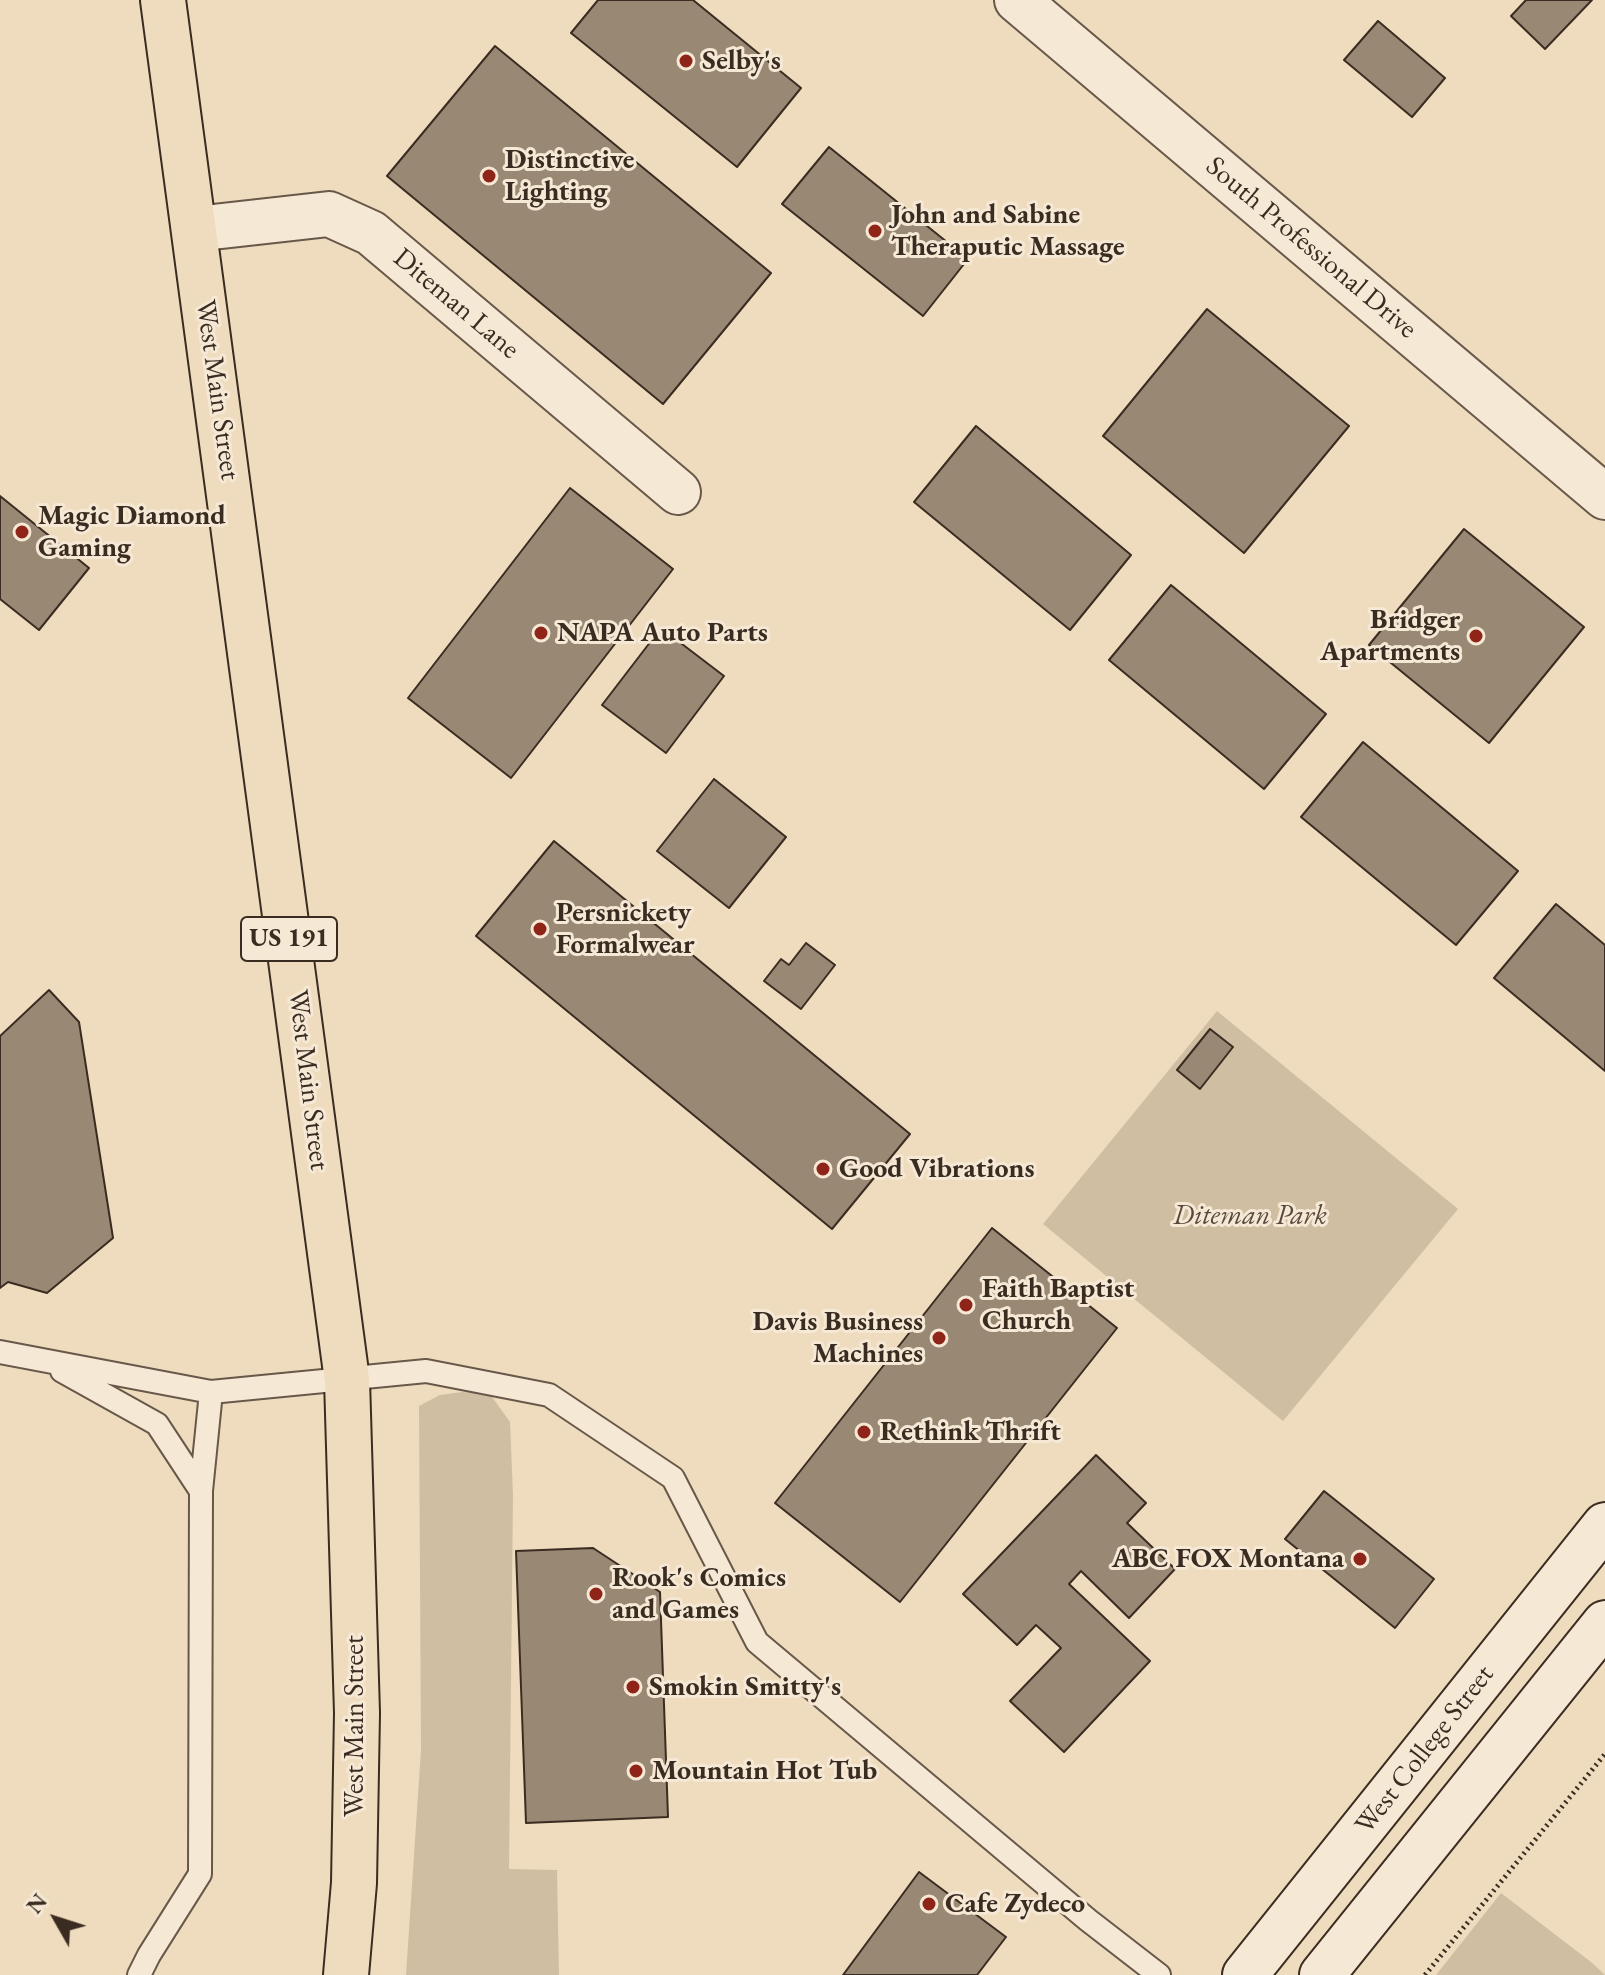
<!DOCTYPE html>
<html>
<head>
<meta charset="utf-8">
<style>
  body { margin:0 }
  #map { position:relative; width:1605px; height:1975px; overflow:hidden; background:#efdcbe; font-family:"EB Garamond",serif }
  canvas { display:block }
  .north { position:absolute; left:16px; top:1879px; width:80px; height:80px; -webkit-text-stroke:6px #f5e8d5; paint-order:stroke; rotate:309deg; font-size:22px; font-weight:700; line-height:32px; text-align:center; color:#3b2c22 }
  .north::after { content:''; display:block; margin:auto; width:28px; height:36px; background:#3b2c22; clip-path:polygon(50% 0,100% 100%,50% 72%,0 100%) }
</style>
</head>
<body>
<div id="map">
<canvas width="1605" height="1975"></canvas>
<div class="north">N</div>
</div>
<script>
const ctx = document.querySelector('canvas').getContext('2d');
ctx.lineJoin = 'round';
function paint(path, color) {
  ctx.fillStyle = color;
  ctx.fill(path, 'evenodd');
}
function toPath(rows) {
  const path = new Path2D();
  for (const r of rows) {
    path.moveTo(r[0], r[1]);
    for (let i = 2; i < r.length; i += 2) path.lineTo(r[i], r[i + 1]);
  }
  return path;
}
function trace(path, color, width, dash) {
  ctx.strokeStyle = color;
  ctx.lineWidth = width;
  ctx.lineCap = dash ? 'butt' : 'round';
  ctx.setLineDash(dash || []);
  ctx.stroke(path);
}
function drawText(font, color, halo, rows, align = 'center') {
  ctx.font = font + ' "EB Garamond",serif';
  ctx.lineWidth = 6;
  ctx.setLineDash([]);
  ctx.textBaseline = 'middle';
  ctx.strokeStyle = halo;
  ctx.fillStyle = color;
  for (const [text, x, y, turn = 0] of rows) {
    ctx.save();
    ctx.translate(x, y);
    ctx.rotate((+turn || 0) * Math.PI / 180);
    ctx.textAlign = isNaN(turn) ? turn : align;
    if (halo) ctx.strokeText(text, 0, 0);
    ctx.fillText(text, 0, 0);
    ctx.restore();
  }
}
paint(toPath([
  [1217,1011,1458,1209,1283,1421,1043,1224],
  [462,1392,490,1394,510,1422,513,1495,509,1869,557,1870,559,1975,406,1975,421,1750,419,1406,440,1395],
  [1501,1893,1591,1962,1605,1975,1436,1975]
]), '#d0bea3');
const building = toPath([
  [598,0,693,0,801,88,737,167,571,33,598,0],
  [1526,0,1592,0,1545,49,1511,16,1526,0],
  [1378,21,1445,78,1412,117,1344,60,1378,21],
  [495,46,771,273,663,404,387,176,495,46],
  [829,147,968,259,923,316,782,204,829,147],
  [1207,309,1349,426,1244,553,1103,436,1207,309],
  [976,426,1131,555,1070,630,914,502,976,426],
  [570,488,673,569,511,778,408,698,570,488],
  [0,496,89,568,39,630,0,599,0,496],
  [1464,529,1584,627,1489,743,1369,645,1464,529],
  [1171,585,1326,714,1264,789,1109,660,1171,585],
  [661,628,724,676,666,753,602,705,661,628],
  [1363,742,1518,871,1456,945,1301,817,1363,742],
  [714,779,786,837,729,908,657,851,714,779],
  [554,841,910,1134,832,1229,476,936,554,841],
  [1556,904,1605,945,1605,1071,1494,978,1556,904],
  [806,943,835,965,801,1009,764,981,781,959,789,965,806,943],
  [49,990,79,1022,113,1238,47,1293,8,1282,0,1288,0,1036,49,990],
  [1210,1029,1233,1047,1200,1089,1177,1070,1210,1029],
  [992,1228,1117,1328,900,1602,775,1503,992,1228],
  [1096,1455,1146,1503,1127,1523,1175,1569,1129,1618,1081,1571,1069,1584,1150,1661,1064,1752,1010,1701,1061,1648,1036,1625,1017,1645,963,1594,1096,1455],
  [1324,1491,1434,1579,1395,1628,1285,1539,1324,1491],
  [593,1548,660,1592,668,1817,526,1823,516,1551,593,1548],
  [919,1872,1006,1937,977,1975,843,1975,919,1872]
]);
paint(building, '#998873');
trace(building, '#3b2c22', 2);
const lane = toPath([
  [0,1352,211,1392,426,1371,549,1395,673,1478,757,1642,1088,1920,1159,1975],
  [62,1371,157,1424,201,1491],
  [139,1975,149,1955,200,1874,201,1491,211,1392]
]);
const street = toPath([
  [1017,0,1605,497],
  [195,229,329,214,371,233,678,492]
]);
const secondary = toPath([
  [1245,1975,1605,1525],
  [1322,1975,1605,1623]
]);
const highway = toPath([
  [163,0,347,1380,357,1713,354,1883,346,1975]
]);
trace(lane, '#685849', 26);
trace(street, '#685849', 48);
trace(secondary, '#3b2c22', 48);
trace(highway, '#3b2c22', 48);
trace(toPath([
  [1425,1975,1605,1754]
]), '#3b2c22', 5, [2, 4]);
trace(lane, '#f5e8d5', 22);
trace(street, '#f5e8d5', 44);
trace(secondary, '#f5e8d5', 44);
trace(highway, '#efdcbe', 44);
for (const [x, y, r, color] of [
  [686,61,8,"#8f2418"],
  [489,176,8,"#8f2418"],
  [875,231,8,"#8f2418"],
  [22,532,8,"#8f2418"],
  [541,633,8,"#8f2418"],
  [1476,636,8,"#8f2418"],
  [540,929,8,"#8f2418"],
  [823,1169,8,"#8f2418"],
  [966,1305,8,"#8f2418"],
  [939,1338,8,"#8f2418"],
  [864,1432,8,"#8f2418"],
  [1360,1559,8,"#8f2418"],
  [596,1594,8,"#8f2418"],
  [633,1687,8,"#8f2418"],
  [636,1771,8,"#8f2418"],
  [929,1904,8,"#8f2418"]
]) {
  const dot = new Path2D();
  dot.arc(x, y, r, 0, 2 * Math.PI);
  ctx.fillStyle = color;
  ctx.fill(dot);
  trace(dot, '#f5e8d5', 3);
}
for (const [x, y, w] of [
  [289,939,96]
]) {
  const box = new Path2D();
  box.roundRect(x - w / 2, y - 22, w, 44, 6);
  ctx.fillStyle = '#f5e8d5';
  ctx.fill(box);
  trace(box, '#3b2c22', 2);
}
drawText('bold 26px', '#3b2c22', null, [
  ["US 191",289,939]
]);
drawText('bold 28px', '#3b2c22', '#f5e8d5', [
  ["Selby's",702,61],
  ["Distinctive",505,160],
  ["Lighting",505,192],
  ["John and Sabine",891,215],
  ["Theraputic Massage",891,247],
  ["Magic Diamond",38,516],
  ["Gaming",38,548],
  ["Bridger",1460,620,"right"],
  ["Apartments",1460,652,"right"],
  ["NAPA Auto Parts",557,633],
  ["Persnickety",556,913],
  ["Formalwear",556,945],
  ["Good Vibrations",839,1169],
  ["Faith Baptist",982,1289],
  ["Church",982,1321],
  ["Davis Business",923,1322,"right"],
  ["Machines",923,1354,"right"],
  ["Rethink Thrift",880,1432],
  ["ABC FOX Montana",1344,1559,"right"],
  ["Rook's Comics",612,1578],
  ["and Games",612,1610],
  ["Smokin Smitty's",649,1687],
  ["Mountain Hot Tub",652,1771],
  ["Cafe Zydeco",945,1904]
], 'left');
drawText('28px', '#3b2c22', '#f5e8d5', [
  ["South Professional Drive",1311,248,40],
  ["Diteman Lane",456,304,40],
  ["West Main Street",217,390,82],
  ["West Main Street",308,1080,83],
  ["West Main Street",355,1726,-90],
  ["West College Street",1425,1750,-52]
]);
drawText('italic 28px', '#59493c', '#f5e8d5', [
  ["Diteman Park",1250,1216]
]);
</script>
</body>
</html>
